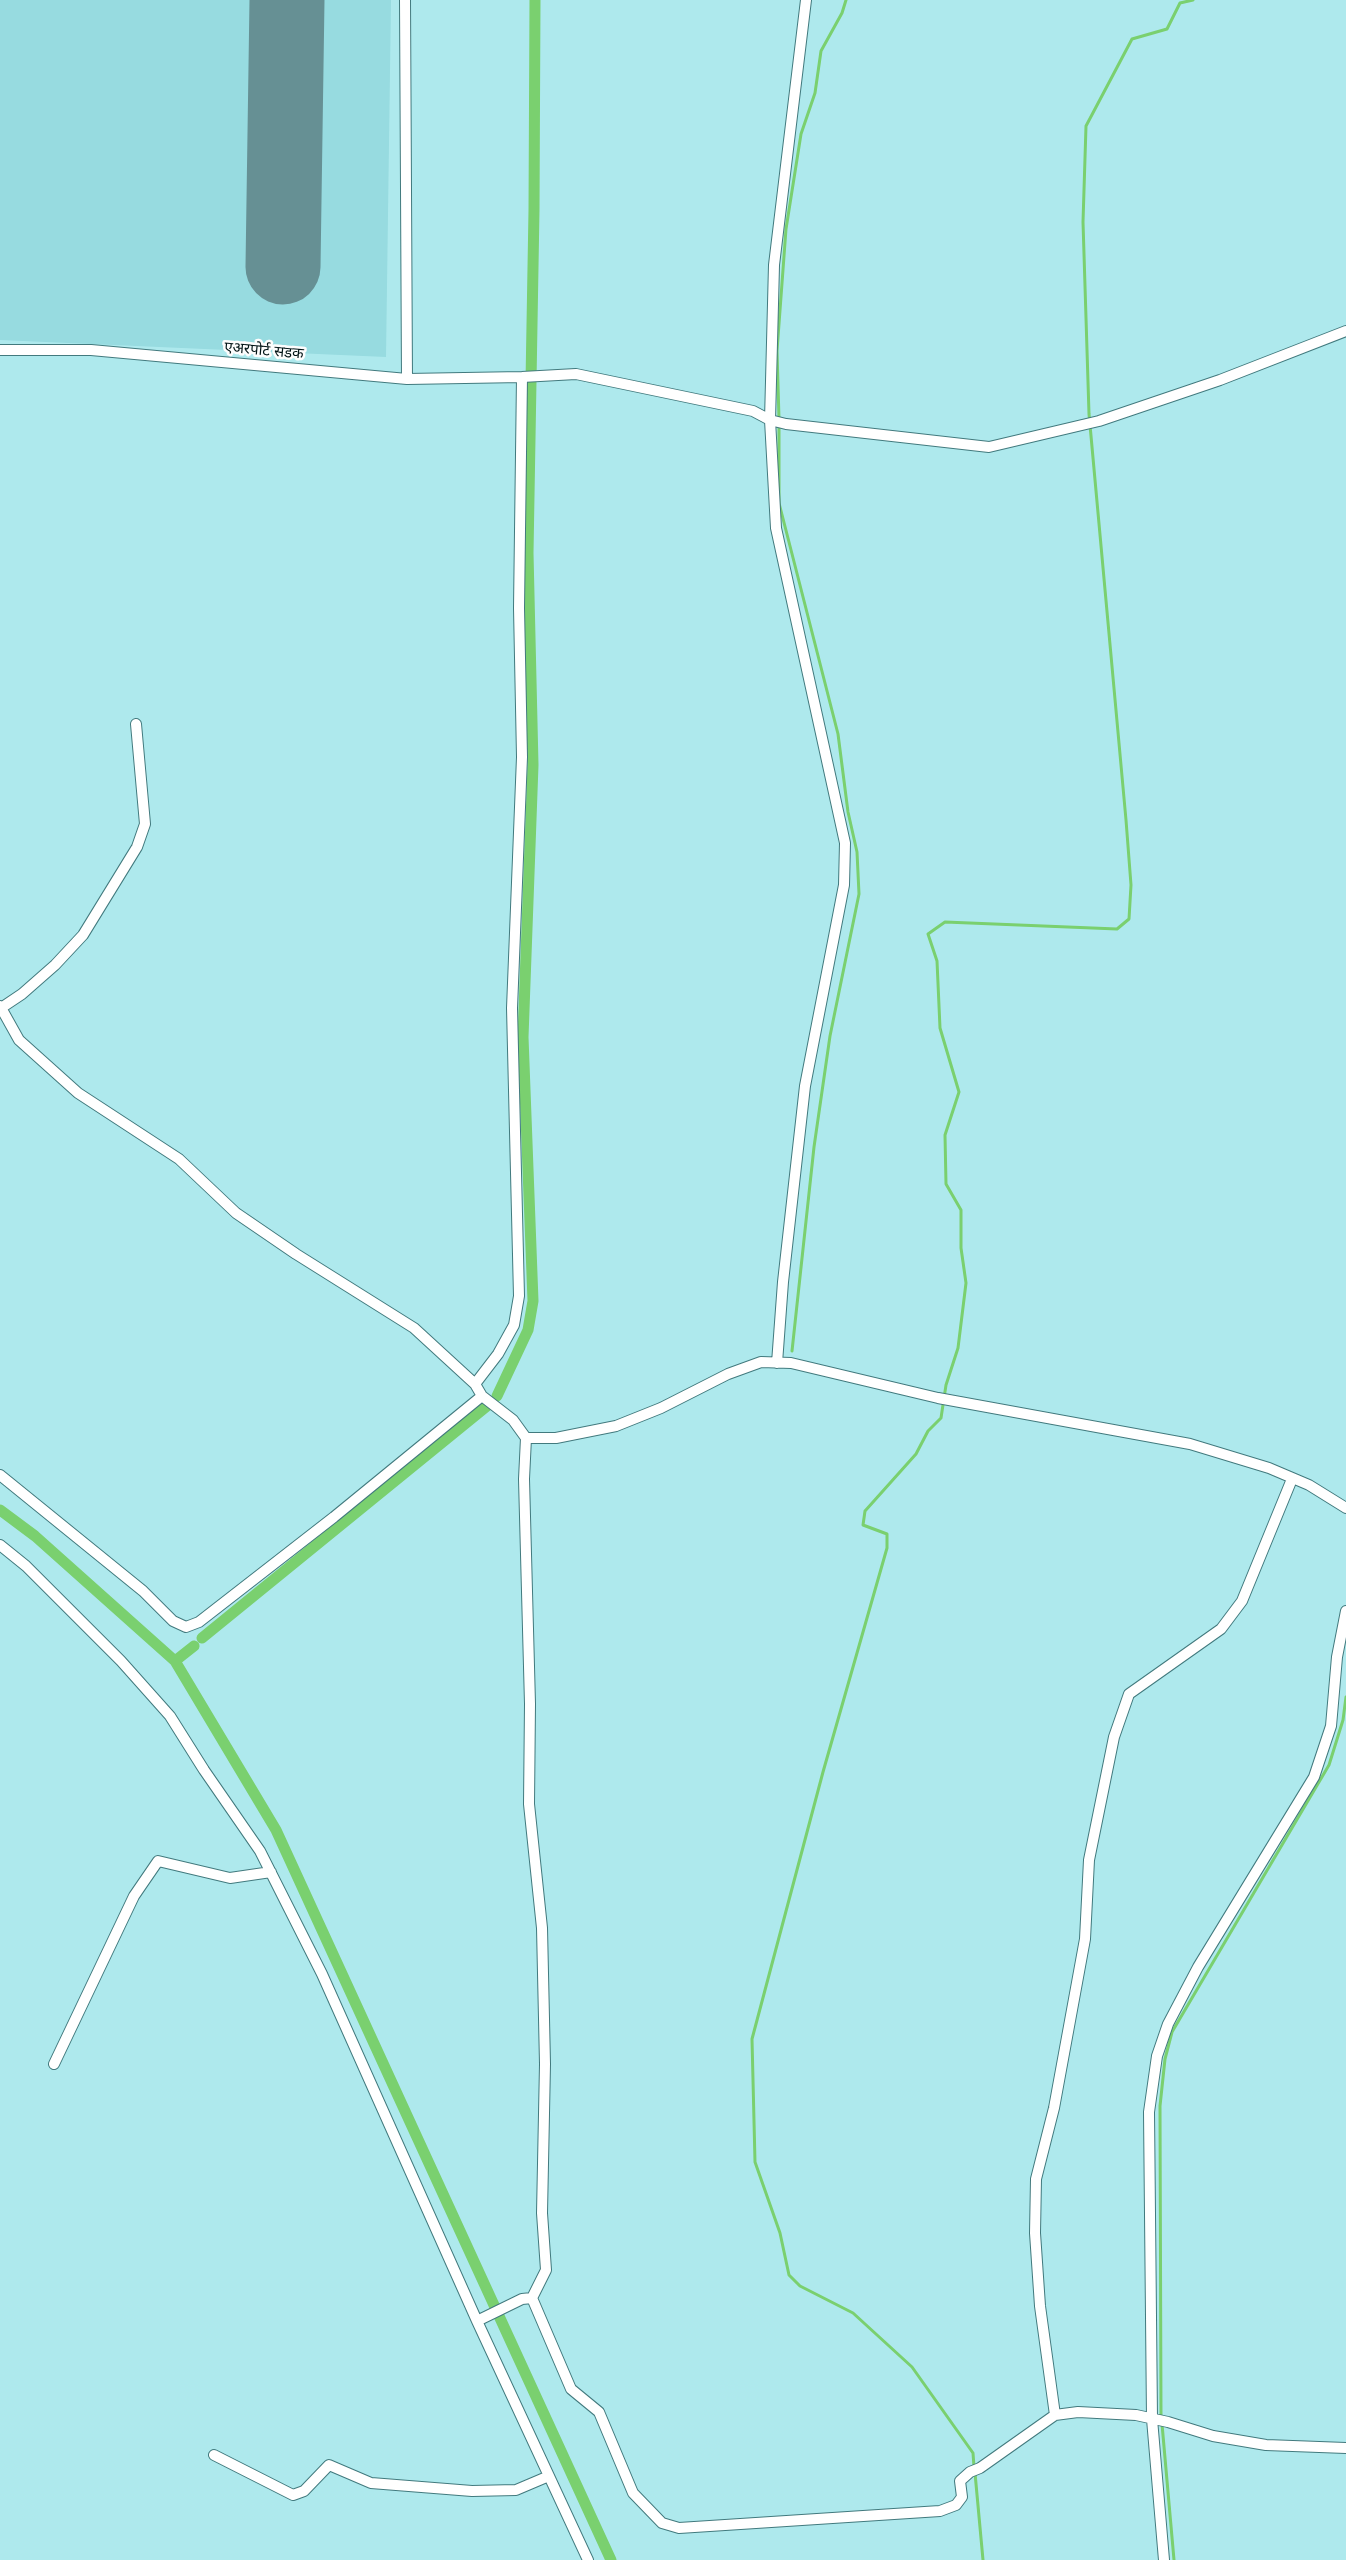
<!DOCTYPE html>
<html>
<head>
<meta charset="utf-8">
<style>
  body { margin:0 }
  canvas { display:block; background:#aee9ed }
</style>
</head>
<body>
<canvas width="1346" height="2560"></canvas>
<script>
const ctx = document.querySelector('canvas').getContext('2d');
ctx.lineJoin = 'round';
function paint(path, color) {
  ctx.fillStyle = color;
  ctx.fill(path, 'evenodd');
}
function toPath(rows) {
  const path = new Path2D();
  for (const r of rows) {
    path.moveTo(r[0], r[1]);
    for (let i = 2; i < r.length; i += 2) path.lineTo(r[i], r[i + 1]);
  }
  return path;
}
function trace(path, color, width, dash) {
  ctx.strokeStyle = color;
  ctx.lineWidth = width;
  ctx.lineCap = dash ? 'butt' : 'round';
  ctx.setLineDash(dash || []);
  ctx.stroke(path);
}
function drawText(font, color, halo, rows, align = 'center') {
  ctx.font = font + ' Helvetica,"Noto Sans Devanagari",sans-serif';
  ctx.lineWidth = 5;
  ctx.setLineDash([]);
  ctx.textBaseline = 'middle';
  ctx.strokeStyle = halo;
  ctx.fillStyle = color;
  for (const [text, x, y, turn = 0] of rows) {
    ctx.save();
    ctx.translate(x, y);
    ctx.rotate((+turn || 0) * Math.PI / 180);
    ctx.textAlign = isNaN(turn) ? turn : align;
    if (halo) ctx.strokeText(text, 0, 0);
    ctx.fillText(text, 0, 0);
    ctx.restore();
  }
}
paint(toPath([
  [0,0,391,0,386,357,0,340]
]), '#97dbe0');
trace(toPath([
  [779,419,777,351,786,229,801,134,815,93,821,51,842,13,846,0],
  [779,425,779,503,838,734,848,812,857,852,859,894,830,1036,814,1147,792,1351],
  [1161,2417,1160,2106,1165,2059,1172,2032,1329,1765,1343,1720,1346,1697],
  [1162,2424,1174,2560],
  [974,2467,973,2453,912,2367,853,2313,800,2286,789,2275,780,2233,755,2162,752,2039,823,1772,887,1548,887,1534,863,1525,865,1511,916,1454,928,1431,941,1418,946,1385,958,1348,966,1283,961,1248,961,1210,946,1184,945,1135,959,1092,940,1028,937,961,928,934,945,922,1117,929,1129,919,1131,885,1126,820,1089,414,1083,222,1086,126,1132,39,1167,29,1180,3,1193,0],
  [975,2473,983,2560]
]), '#7ad06f', 3);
trace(toPath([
  [497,1396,528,1330,533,1301,523,1037,533,765,528,553,534,210,535,0],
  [0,1510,35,1536,175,1661,276,1830,611,2560],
  [202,1638,487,1406],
  [175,1661,194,1646]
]), '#7ad06f', 11);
trace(toPath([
  [283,267,287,0]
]), '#669094', 75);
const street = toPath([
  [405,0,407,379],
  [0,350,91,350,407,379,522,377,576,374,753,411,770,420,786,424,989,447,1099,421,1220,380,1346,331],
  [522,377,519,608,522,757,512,1008,519,1296,514,1325,498,1354,475,1384,482,1396,513,1420,526,1438,556,1438,616,1426,661,1408,728,1374,761,1362,791,1363,938,1398,1190,1444,1269,1468,1309,1485,1346,1508],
  [0,1006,19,1040,78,1093,179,1159,236,1213,296,1254,414,1328,475,1384],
  [1,1008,22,994,55,965,83,935,137,847,145,824,136,724],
  [777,1363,783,1282,805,1086,844,885,845,843,776,528,770,420,774,265,806,0],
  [0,1475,143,1591,173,1621,186,1627,199,1622,334,1517,482,1396],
  [0,1545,26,1566,121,1661,170,1716,204,1770,260,1851,322,1974,477,2321,588,2560],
  [54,2064,134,1896,158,1861,230,1878,271,1872],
  [532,2298,571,2389,599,2412,633,2493,662,2523,679,2528,940,2511,956,2505,962,2497,960,2481,970,2472,980,2468,1055,2415,1078,2412,1136,2415,1168,2422,1213,2436,1266,2445,1346,2448],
  [477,2321,522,2299,532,2298,546,2270,542,2213,545,2064,542,1928,529,1804,530,1704,524,1479,526,1438],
  [1055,2415,1040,2306,1035,2233,1036,2179,1054,2108,1085,1939,1089,1860,1114,1737,1129,1694,1221,1629,1242,1601,1292,1479],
  [214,2455,293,2495,304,2491,329,2465,371,2483,472,2491,516,2490,549,2476],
  [1164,2560,1152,2419,1149,2112,1157,2056,1168,2024,1198,1967,1314,1777,1331,1726,1337,1657,1346,1611]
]);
trace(street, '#427a7e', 12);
trace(street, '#fff', 10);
drawText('15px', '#001315', '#fdfdfd', [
  ["एअरपोर्ट सडक",264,351,5]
]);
</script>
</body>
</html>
